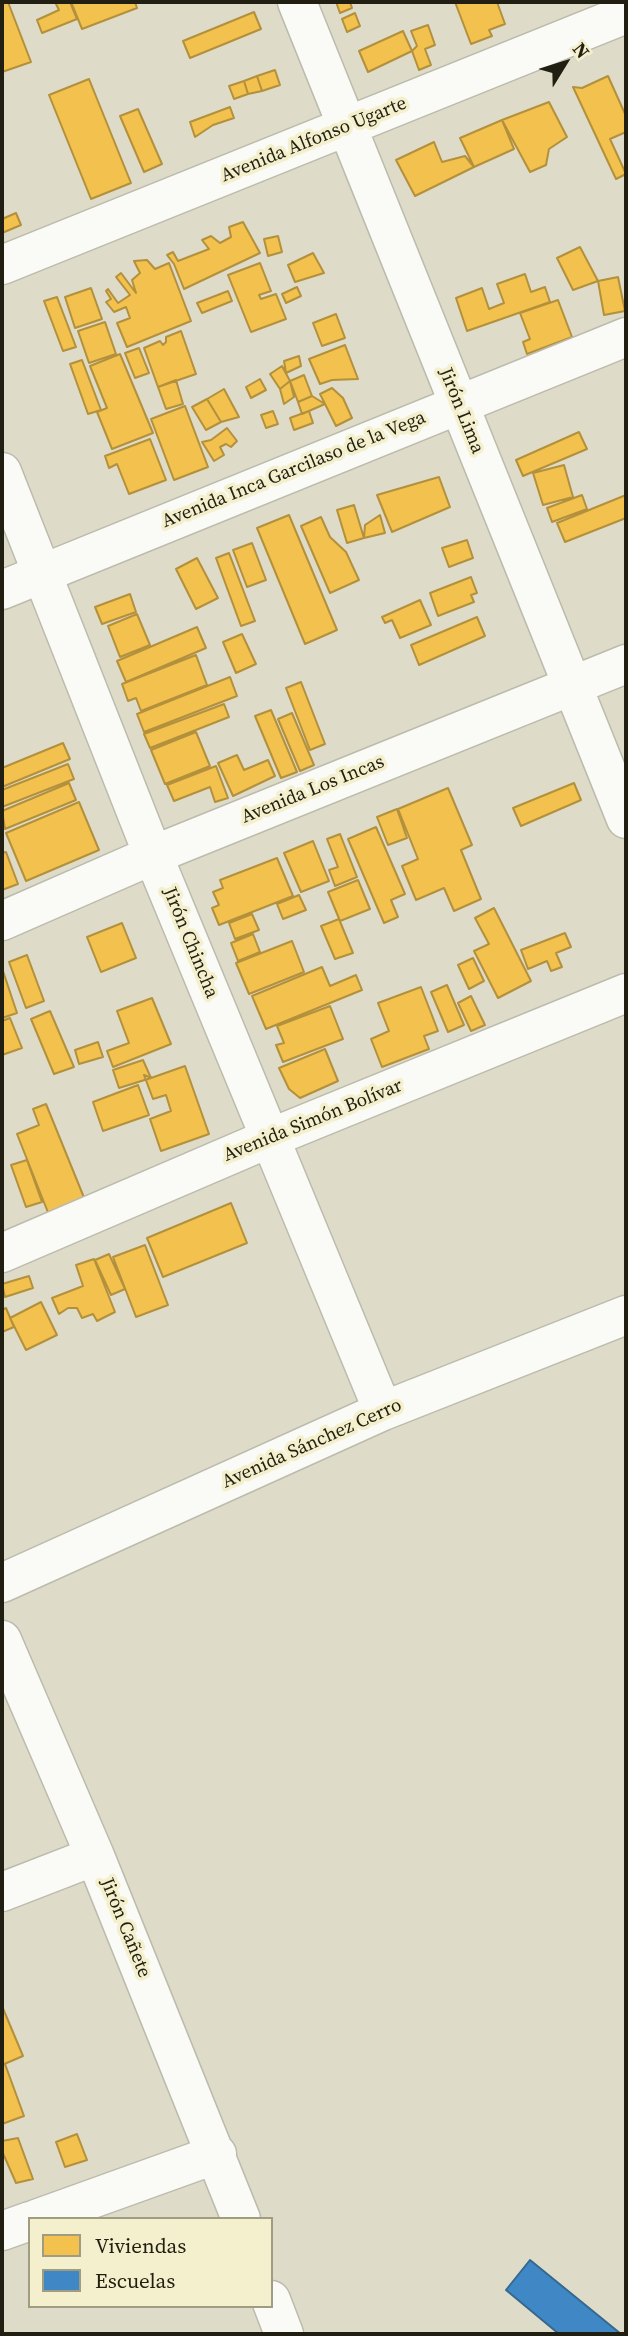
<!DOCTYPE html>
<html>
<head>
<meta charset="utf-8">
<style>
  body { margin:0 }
  #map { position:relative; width:628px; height:2336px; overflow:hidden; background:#dedcc9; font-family:"Source Serif 4",serif }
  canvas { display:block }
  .frame { position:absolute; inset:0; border:4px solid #211f12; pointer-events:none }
  .legend { position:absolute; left:28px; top:2217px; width:245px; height:91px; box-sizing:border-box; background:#f4f0cd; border:2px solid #a09c82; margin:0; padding:9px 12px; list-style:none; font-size:21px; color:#211f12 }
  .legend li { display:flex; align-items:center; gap:14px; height:35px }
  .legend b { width:35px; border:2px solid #a09c82 }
  .north { position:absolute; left:530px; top:28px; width:70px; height:70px; -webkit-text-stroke:5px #f4f0cd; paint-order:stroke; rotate:52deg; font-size:19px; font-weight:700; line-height:28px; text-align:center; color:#211f12 }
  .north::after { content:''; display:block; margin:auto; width:24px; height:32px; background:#211f12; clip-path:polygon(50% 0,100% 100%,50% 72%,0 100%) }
</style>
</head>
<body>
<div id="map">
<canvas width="628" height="2336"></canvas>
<div class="frame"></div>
<ul class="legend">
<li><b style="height:19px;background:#f2c14e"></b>Viviendas</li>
<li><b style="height:19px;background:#3f88c5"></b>Escuelas</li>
</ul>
<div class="north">N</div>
</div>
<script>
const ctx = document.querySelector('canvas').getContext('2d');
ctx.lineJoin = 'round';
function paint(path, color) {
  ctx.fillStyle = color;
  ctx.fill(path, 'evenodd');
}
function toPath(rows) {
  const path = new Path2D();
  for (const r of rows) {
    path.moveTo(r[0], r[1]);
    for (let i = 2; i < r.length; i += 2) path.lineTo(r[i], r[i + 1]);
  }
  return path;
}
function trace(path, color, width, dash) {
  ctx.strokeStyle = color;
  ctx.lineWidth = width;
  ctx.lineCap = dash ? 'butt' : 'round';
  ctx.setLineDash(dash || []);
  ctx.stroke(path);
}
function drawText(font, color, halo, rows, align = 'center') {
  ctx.font = font + ' "Source Serif 4",serif';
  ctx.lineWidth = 7;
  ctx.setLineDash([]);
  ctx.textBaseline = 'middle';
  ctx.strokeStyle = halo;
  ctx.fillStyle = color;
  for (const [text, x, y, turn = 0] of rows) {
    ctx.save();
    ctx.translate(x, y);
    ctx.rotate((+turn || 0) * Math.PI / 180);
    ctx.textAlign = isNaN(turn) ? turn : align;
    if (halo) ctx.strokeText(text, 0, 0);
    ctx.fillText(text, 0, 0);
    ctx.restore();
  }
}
const homes = toPath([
  [2,2,8,2,31,62,2,72,2,2],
  [55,2,70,2,77,19,42,33,37,20,59,10,55,2],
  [71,2,135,2,137,8,82,29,71,2],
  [336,2,350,2,352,8,340,13,336,2],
  [455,2,497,2,505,24,489,30,492,36,471,44,455,2],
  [254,12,261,29,190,58,183,41,254,12],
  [355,13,360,26,347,32,342,19,355,13],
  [428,25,435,45,425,49,431,65,419,70,412,51,417,46,411,31,428,25],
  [403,31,412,51,368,72,359,51,403,31],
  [275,70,280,85,262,91,257,76,275,70],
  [257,76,262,91,248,94,244,81,257,76],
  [608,76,626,116,626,132,610,139,626,174,616,179,573,87,582,88,608,76],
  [89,79,131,183,91,199,49,95,89,79],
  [244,81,248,94,234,99,229,86,244,81],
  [549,102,567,137,549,149,546,165,530,172,502,120,549,102],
  [230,107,234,118,213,125,195,137,190,122,230,107],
  [138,109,162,164,144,172,120,116,138,109],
  [502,120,514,149,474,167,460,138,502,120],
  [434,142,442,162,465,156,474,167,415,196,396,160,434,142],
  [16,213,21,225,2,233,2,219,16,213],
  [243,222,260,253,184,289,174,264,167,255,173,252,178,261,209,249,202,240,211,236,220,243,231,237,229,227,243,222],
  [278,236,282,252,268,256,264,239,278,236],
  [580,247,598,281,573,290,557,258,580,247],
  [313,253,324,273,295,282,288,265,313,253],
  [147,260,155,269,169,263,191,321,127,347,117,323,130,318,126,307,114,312,106,302,111,299,106,291,108,289,118,303,130,295,116,277,121,273,136,293,132,280,140,273,134,261,147,260],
  [260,263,271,291,259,295,261,299,276,294,286,319,251,332,228,275,260,263],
  [525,274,531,292,545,287,550,302,467,331,456,298,482,288,489,309,504,303,497,284,525,274],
  [618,277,625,311,604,315,598,281,618,277],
  [297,287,301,296,286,303,282,294,297,287],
  [91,288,102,319,75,328,65,297,91,288],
  [228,291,232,301,202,313,197,303,228,291],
  [57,297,76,347,63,351,44,301,57,297],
  [558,300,572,337,527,354,523,342,530,339,520,313,558,300],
  [336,314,345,338,322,346,313,323,336,314],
  [105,322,116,354,89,363,78,331,105,322],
  [181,331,196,374,158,387,144,348,160,341,163,345,166,342,166,337,181,331],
  [345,345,358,379,332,380,320,384,309,359,345,345],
  [139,348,149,373,135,378,125,353,139,348],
  [120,354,153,433,112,449,97,412,107,408,90,366,120,354],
  [299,356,301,366,286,373,284,361,299,356],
  [82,360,101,410,88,414,70,364,82,360],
  [282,366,290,381,280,389,270,374,282,366],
  [304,375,312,396,298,402,290,381,304,375],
  [260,379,266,390,251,398,246,387,260,379],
  [176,380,183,404,166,409,158,387,176,380],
  [290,381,294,397,284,404,280,389,290,381],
  [332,388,343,398,352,418,336,426,320,394,332,388],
  [224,389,239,417,221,422,207,399,224,389],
  [312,396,325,404,302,414,298,402,312,396],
  [207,399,221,422,206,430,192,407,207,399],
  [185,406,208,467,174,480,151,419,185,406],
  [273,411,278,424,266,428,261,415,273,411],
  [309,411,313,423,294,430,290,418,309,411],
  [227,428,237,441,231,447,226,444,220,447,224,455,214,461,202,442,211,440,227,428],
  [579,432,587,449,523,476,516,460,579,432],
  [150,439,166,480,129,494,117,464,109,468,105,456,150,439],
  [564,465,573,497,543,505,533,473,564,465],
  [439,477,450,507,392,532,377,495,439,477],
  [582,495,587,509,552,522,547,508,582,495],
  [626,495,626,518,565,542,557,523,626,495],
  [354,505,364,538,347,543,337,510,354,505],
  [289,515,337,630,305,644,257,528,289,515],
  [380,515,385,533,364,538,365,525,380,515],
  [321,517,330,537,346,552,359,580,330,593,301,526,321,517],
  [467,540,473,558,449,567,442,548,467,540],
  [252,543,266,580,247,587,233,550,252,543],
  [229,553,255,621,241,626,216,558,229,553],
  [197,558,218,598,196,609,176,569,197,558],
  [471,577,477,593,471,595,474,602,438,616,430,593,471,577],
  [130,594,136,612,102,624,95,607,130,594],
  [420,600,431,625,400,638,392,620,385,623,382,617,420,600],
  [137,614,150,645,120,657,108,626,137,614],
  [477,617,485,636,419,665,411,645,477,617],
  [197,627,206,648,126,682,117,661,197,627],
  [242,634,256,664,236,673,223,642,242,634],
  [196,655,207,685,141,711,136,698,128,701,122,684,196,655],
  [230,677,237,696,144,732,137,714,230,677],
  [301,682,325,744,310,750,286,688,301,682],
  [224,704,229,717,150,748,144,734,224,704],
  [271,710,297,772,281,778,255,716,271,710],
  [292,713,314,765,300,771,278,719,292,713],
  [196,732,210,766,165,784,151,750,196,732],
  [63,743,70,759,2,787,2,768,63,743],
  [237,755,244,770,268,760,275,776,233,796,218,763,237,755],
  [68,764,74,779,2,807,2,790,68,764],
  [216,766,228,798,215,802,210,787,174,801,167,785,216,766],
  [69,783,76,800,5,829,2,811,69,783],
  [574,783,581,800,521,826,513,808,574,783],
  [448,788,472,845,461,850,481,899,454,911,444,888,416,900,402,866,418,859,398,809,448,788],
  [79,802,99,850,26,881,6,833,79,802],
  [397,809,407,838,388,845,377,817,397,809],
  [376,827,405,894,391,900,398,917,384,923,348,839,376,827],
  [340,834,357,877,335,886,329,870,338,867,327,839,340,834],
  [313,841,329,881,301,892,284,853,313,841],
  [6,852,18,884,2,890,2,853,6,852],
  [277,858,293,896,219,925,212,908,219,905,213,892,223,888,220,880,277,858],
  [358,880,370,909,340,921,328,892,358,880],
  [299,895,306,910,283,919,277,904,299,895],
  [494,908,531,981,498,998,474,951,489,944,475,918,494,908],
  [252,914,259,930,235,939,229,923,252,914],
  [339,919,353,953,335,959,321,926,339,919],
  [122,923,136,958,101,972,87,937,122,923],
  [565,933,571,947,556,953,562,967,551,971,547,961,528,969,521,950,565,933],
  [253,934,260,952,238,961,231,943,253,934],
  [292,941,304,972,249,994,236,963,292,941],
  [27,955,44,1001,26,1008,9,962,27,955],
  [473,958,484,981,469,989,458,965,473,958],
  [322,967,330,986,356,975,362,990,266,1029,252,996,322,967],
  [3,971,17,1013,2,1018,2,972,3,971],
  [447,985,464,1025,448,1032,431,992,447,985],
  [421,987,438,1031,424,1036,429,1049,382,1067,371,1039,389,1031,378,1003,421,987],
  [471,996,485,1025,471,1031,458,1003,471,996],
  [152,998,171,1044,113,1067,107,1051,129,1043,117,1011,152,998],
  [330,1006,343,1039,283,1062,276,1045,284,1043,277,1026,330,1006],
  [50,1011,74,1067,54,1074,31,1019,50,1011],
  [10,1018,22,1048,2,1055,2,1021,10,1018],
  [98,1042,103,1057,79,1064,75,1050,98,1042],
  [325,1049,338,1081,300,1098,289,1089,279,1068,325,1049],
  [143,1060,151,1078,119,1088,113,1070,143,1060],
  [185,1066,209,1134,161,1151,150,1119,171,1111,166,1095,153,1099,144,1075,151,1078,185,1066],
  [138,1085,149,1115,103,1131,93,1102,138,1085],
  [46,1104,85,1200,49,1215,17,1134,39,1125,33,1109,46,1104],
  [27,1160,42,1202,26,1207,11,1165,27,1160],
  [231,1203,247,1243,163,1277,147,1238,231,1203],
  [145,1245,168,1305,136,1317,113,1257,145,1245],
  [109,1254,125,1289,111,1295,95,1260,109,1254],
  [94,1259,115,1312,97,1321,93,1314,82,1318,77,1308,68,1308,59,1314,52,1298,83,1286,76,1265,94,1259],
  [29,1276,33,1288,5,1297,2,1284,29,1276],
  [41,1302,57,1335,26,1350,10,1318,41,1302],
  [6,1308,14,1327,2,1332,2,1310,6,1308],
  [2,2006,23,2056,2,2065,2,2006],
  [5,2064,24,2116,2,2124,2,2065,5,2064],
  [77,2134,87,2160,65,2167,56,2142,77,2134],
  [18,2138,33,2179,16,2183,2,2151,2,2141,18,2138]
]);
paint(homes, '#f2c14e');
trace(homes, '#b3903c', 2);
const schools = toPath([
  [530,2260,621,2334,559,2334,506,2290,530,2260]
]);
paint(schools, '#3f88c5');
trace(schools, '#36688f', 2);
const minor = toPath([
  [297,2,626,819],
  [2,265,626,14],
  [2,472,153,855,383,1411],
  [2,590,626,337],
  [2,921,153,855,626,664],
  [2,1253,270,1138,626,993],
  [2,1583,383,1411,626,1315],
  [2,1640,95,1856,241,2219],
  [2,1892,95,1856],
  [36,2219,217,2154],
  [2,2231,30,2221],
  [271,2300,284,2334]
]);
trace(minor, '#bcbbac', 41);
trace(minor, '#fafaf7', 38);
drawText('19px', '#211f12', '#f4f0cd', [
  ["Avenida Alfonso Ugarte",314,140,-22],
  ["Jirón Lima",461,411,68],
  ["Avenida Inca Garcilaso de la Vega",294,470,-22],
  ["Avenida Los Incas",313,790,-22],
  ["Jirón Chincha",190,943,68],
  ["Avenida Simón Bolívar",313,1121,-22],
  ["Avenida Sánchez Cerro",312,1444,-24],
  ["Jirón Cañete",125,1928,68]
]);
</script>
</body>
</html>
